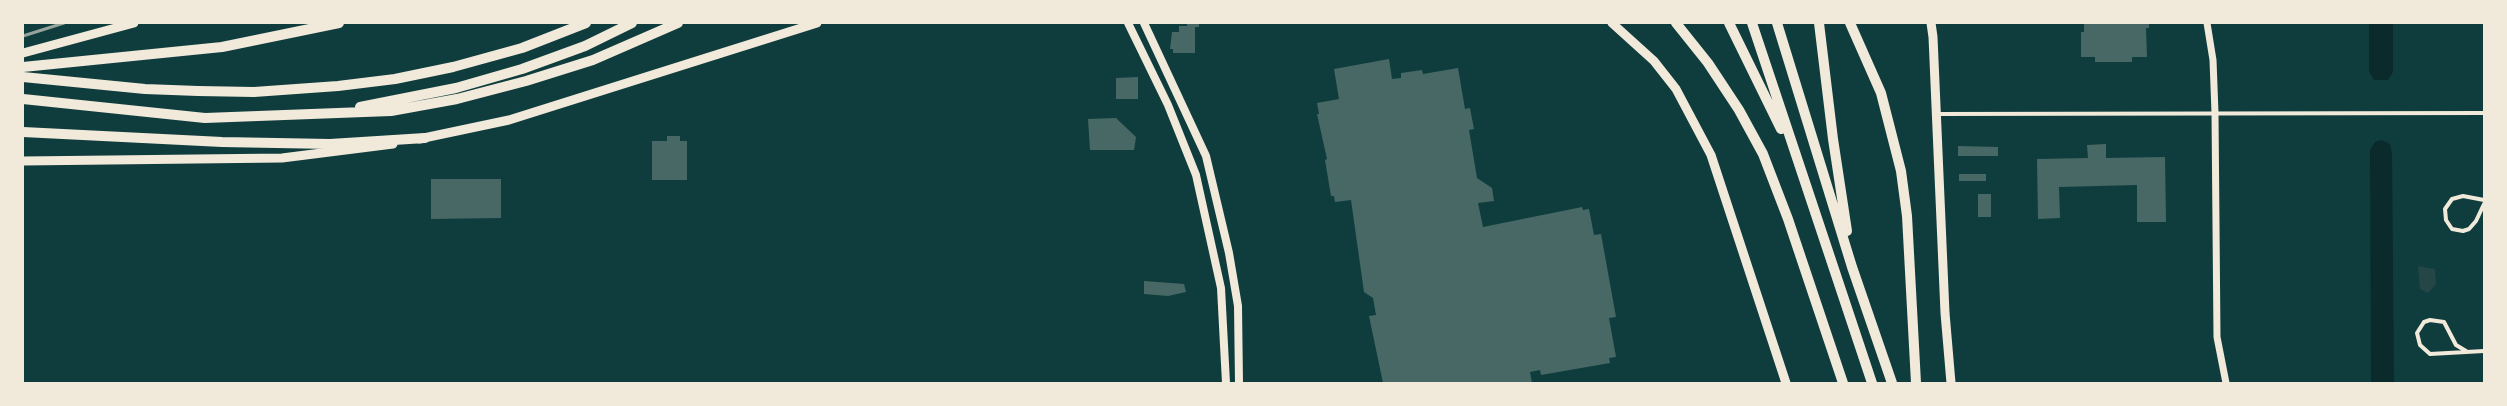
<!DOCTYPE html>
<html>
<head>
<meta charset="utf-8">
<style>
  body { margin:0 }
  #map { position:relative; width:2507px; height:406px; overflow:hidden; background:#0f3d3e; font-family:Mulish,sans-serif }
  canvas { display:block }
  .frame { position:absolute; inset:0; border:24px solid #f1e9da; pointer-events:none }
</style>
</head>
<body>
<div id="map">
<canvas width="2507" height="406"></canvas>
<div class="frame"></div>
</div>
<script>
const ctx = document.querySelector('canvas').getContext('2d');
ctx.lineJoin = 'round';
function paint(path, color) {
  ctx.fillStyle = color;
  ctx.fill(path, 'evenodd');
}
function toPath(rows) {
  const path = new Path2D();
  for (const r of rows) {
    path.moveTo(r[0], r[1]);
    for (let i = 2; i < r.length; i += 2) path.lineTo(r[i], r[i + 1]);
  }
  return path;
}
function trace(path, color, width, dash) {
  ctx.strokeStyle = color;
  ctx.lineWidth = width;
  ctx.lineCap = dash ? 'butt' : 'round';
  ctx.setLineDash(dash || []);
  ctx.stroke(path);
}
paint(toPath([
  [2418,266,2435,269,2436,284,2428,293,2420,289]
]), '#244646');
paint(toPath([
  [2369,23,2393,23,2393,72,2388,80,2374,80,2369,71],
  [2381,140,2390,144,2392,153,2394,383,2371,383,2370,150,2375,142]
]), '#0a2a2b');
paint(toPath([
  [1187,23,1199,23,1199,27,1195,27,1195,53,1173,53,1173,49,1170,49,1172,32,1179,32,1179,26,1187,26],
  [2084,23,2149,23,2149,28,2146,28,2147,57,2132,57,2132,62,2095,62,2095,57,2081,57,2081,32,2084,32],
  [1389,59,1392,79,1401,78,1401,73,1422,70,1423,74,1458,68,1465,109,1470,108,1474,129,1469,130,1477,178,1492,188,1494,201,1478,203,1483,227,1582,207,1583,210,1589,209,1594,235,1601,234,1616,317,1609,318,1616,357,1609,358,1610,363,1541,375,1540,370,1530,372,1532,383,1383,383,1369,316,1376,315,1373,298,1364,292,1351,200,1335,202,1334,196,1331,196,1325,160,1327,159,1317,114,1319,114,1317,103,1339,99,1334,69],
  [1138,77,1138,99,1116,99,1116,78],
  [1116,118,1136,137,1134,150,1090,150,1088,119],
  [667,136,680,136,680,141,687,141,687,180,652,180,652,141,667,141],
  [2106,144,2106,158,2165,157,2166,222,2137,222,2137,185,2059,187,2060,218,2038,219,2037,159,2088,158,2087,145],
  [1958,146,1998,147,1998,156,1958,156],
  [1959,174,1986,174,1986,181,1959,181],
  [431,179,501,179,501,218,431,219],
  [1978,194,1991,194,1991,217,1978,217],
  [1144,281,1184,284,1186,292,1168,296,1144,294]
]), '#486865');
trace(toPath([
  [1936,114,2484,113],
  [2484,200,2463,196,2452,199,2445,209,2446,220,2452,229,2463,231,2469,229,2476,221,2484,204],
  [2466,351,2456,345,2444,322,2430,320,2424,322,2417,333,2420,345,2430,354,2484,351]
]), '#f1e9da', 4);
trace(toPath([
  [2207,23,2213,60,2215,113,2217,337,2226,383]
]), '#f1e9da', 7);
trace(toPath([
  [1128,23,1168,105,1196,175,1221,288,1226,383],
  [1144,23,1206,156,1229,253,1238,306,1239,383]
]), '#f1e9da', 8);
trace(toPath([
  [1612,23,1654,61,1676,89,1711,155,1786,383],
  [1931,23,1933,37,1945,313,1951,383],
  [23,53,134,23],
  [419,139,509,120,817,23],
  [23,161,282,158,393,144]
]), '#f1e9da', 9);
trace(toPath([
  [1676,23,1708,63,1739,110,1763,154,1788,219,1843,383],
  [1729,23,1781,129],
  [1752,23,1872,383],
  [1777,23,1852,267,1892,383],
  [1819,23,1833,139,1847,231],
  [1850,23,1881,93,1901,171,1907,216,1916,383],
  [23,67,222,47,339,23],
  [23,77,145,89,198,91,254,92,338,86,395,79,453,67,522,48,586,23],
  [23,99,205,118,391,111,457,99,526,81,593,60,678,23],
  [360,107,456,88,522,69,585,46,632,23],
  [23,132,222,142,330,144,425,138]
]), '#f1e9da', 10);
trace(toPath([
  [23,36,64,23]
]), '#97a49c', 3);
</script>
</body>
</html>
